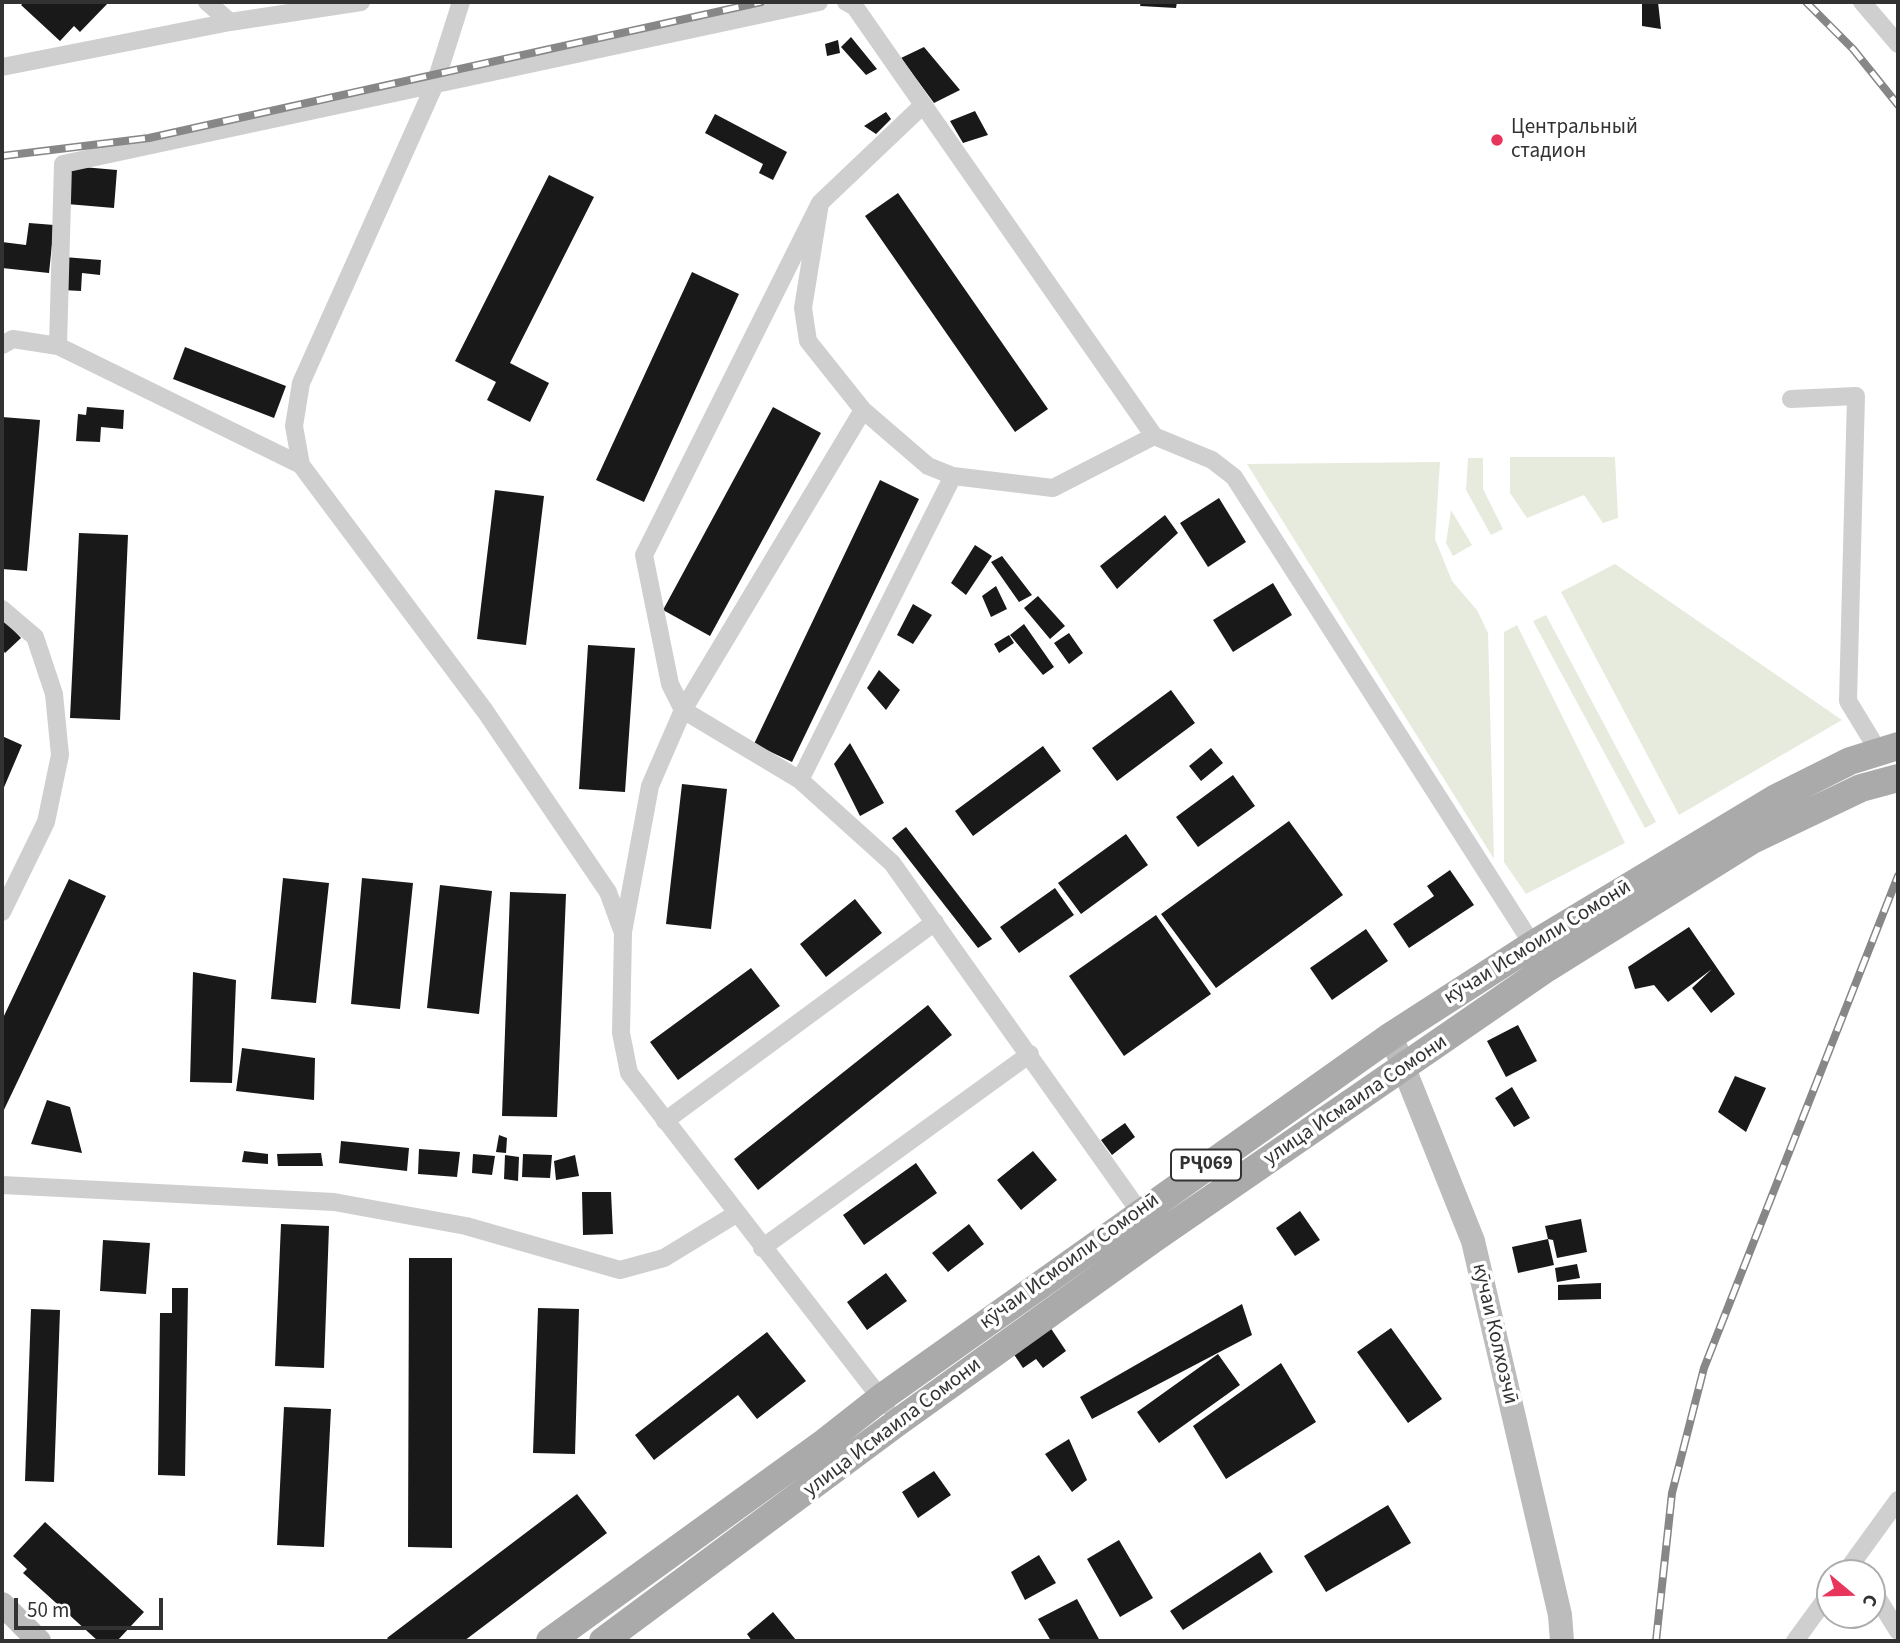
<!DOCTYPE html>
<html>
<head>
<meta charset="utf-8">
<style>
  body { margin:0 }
  #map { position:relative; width:1900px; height:1643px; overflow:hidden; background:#fff; font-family:"Source Sans 3",sans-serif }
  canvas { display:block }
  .frame { position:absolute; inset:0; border:4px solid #323232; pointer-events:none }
  .north { position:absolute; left:1816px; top:1559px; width:70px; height:70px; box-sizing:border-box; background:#fff; border:2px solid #adadad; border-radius:50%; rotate:109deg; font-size:19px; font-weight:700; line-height:28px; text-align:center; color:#323232 }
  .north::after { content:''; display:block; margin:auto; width:24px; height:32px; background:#e8355c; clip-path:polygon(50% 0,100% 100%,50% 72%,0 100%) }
  .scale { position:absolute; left:14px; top:1598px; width:149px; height:32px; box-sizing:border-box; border:4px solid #323232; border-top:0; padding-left:9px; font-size:21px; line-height:24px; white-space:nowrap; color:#323232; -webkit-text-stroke:5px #fff; paint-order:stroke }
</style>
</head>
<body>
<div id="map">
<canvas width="1900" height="1643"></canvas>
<div class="frame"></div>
<div class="north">С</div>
<div class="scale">50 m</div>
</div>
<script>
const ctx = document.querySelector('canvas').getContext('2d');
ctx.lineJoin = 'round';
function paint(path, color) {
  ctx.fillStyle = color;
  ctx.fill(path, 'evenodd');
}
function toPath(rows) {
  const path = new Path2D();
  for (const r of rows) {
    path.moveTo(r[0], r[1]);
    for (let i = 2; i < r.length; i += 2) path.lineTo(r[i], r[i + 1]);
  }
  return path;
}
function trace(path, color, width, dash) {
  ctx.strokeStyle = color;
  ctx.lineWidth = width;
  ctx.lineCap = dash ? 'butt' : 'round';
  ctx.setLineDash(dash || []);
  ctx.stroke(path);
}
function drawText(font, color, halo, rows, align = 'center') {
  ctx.font = font + ' "Source Sans 3",sans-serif';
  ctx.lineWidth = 7;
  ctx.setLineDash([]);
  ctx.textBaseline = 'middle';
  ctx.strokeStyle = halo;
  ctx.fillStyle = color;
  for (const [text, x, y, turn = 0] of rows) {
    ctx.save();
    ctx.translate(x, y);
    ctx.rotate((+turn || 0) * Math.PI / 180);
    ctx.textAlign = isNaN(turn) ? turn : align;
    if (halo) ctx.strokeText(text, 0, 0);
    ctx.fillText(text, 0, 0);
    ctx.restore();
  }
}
paint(toPath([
  [1510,457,1615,457,1618,518,1603,523,1584,495,1527,518,1510,493],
  [1468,458,1483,458,1483,489,1503,529,1491,535,1466,490],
  [1440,462,1435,539,1452,581,1477,610,1488,633,1494,859,1247,464],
  [1451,510,1472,545,1453,556,1446,543],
  [1615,564,1842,720,1679,815,1561,592],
  [1546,615,1656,822,1645,828,1533,621],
  [1517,625,1625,843,1526,894,1504,862,1504,632]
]), '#e7ebdd');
paint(toPath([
  [24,2,109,2,80,32,74,26,60,41,21,5],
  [1141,2,1177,2,1176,8,1140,6],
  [1642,2,1658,2,1661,29,1642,26],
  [851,37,877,69,866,75,841,47],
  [838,40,840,53,827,56,825,44],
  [924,47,960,90,934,103,901,58],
  [975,111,988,135,963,143,950,121],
  [886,112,891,119,876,134,864,126],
  [715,114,787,152,773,180,759,173,763,164,705,133],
  [71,166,117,170,114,208,67,204],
  [549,175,594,197,510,363,549,383,530,422,487,400,496,382,455,361],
  [898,193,1048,409,1015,432,865,216],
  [29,223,54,225,49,273,2,268,2,242,26,245],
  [64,257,101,260,100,275,82,273,81,291,62,290],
  [692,272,739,294,644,502,596,480],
  [185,347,286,386,274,418,173,379],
  [87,407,124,410,123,429,101,427,100,442,76,441,78,414,86,415],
  [773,407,821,433,710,636,663,610],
  [2,417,40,420,27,571,2,569],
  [880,480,919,499,792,762,754,744],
  [495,490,544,496,526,645,477,639],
  [1219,498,1246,542,1208,567,1180,523],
  [1165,515,1178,533,1117,589,1100,566],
  [79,533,128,535,120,720,70,718],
  [975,545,992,556,966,595,951,583],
  [1002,556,1032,595,1019,602,991,562],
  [1273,583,1292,615,1233,652,1213,620],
  [996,586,1007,609,991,617,982,596],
  [1038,596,1065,626,1050,639,1024,608],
  [913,604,932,615,913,644,897,635],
  [2,618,21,638,5,653,2,649],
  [1024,624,1054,667,1043,675,1010,635],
  [1069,633,1083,653,1069,664,1054,643],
  [1009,635,1014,643,999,653,994,644],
  [588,645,635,648,625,792,579,789],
  [879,670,900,690,886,710,867,688],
  [1171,690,1195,723,1117,781,1092,748],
  [2,736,22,745,2,792],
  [850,743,884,803,860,816,834,764],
  [1043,746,1061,771,973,836,955,811],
  [1211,748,1223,763,1201,781,1189,766],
  [1233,775,1255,806,1198,847,1176,817],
  [682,784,727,789,711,929,666,924],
  [1289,821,1343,895,1216,988,1161,914],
  [906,827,992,939,978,948,892,838],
  [1126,834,1148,865,1081,914,1058,883],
  [1450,870,1474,905,1409,948,1393,924,1434,896,1427,886],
  [283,878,329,883,316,1003,271,999],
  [362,878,413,883,400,1009,351,1004],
  [69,879,106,896,2,1114,2,1020],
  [440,885,492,891,479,1014,427,1008],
  [1055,888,1074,915,1019,953,1000,927],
  [510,892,566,894,557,1117,502,1116],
  [855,899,882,933,826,977,800,944],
  [1156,915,1211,994,1124,1056,1069,976],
  [1689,927,1735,994,1711,1013,1692,988,1712,969,1668,1002,1654,985,1635,989,1628,967],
  [1366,929,1388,961,1332,1000,1310,968],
  [751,968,780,1006,678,1080,650,1042],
  [193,972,236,980,232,1083,190,1082],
  [928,1005,952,1035,758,1190,734,1159],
  [1518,1025,1537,1061,1506,1077,1487,1041],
  [242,1048,315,1058,314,1100,236,1091],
  [1735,1076,1766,1088,1746,1132,1718,1112],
  [1512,1087,1530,1118,1514,1127,1495,1098],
  [47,1100,70,1107,82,1153,31,1144],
  [1125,1123,1135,1137,1112,1155,1101,1140],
  [499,1135,507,1138,506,1153,496,1152],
  [341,1141,409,1148,407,1171,339,1163],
  [419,1149,460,1152,457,1177,418,1174],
  [244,1151,268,1154,268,1164,242,1162],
  [1033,1151,1057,1180,1021,1210,997,1180],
  [321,1153,323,1166,278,1166,277,1154],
  [473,1154,495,1156,492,1175,472,1173],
  [523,1154,552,1155,550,1178,522,1177],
  [505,1155,519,1157,518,1181,504,1179],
  [575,1155,579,1176,556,1180,554,1161],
  [916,1163,937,1193,864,1245,843,1215],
  [582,1192,611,1192,613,1234,583,1235],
  [1300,1211,1320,1240,1295,1256,1276,1228],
  [1581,1219,1587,1252,1557,1258,1553,1240,1548,1239,1554,1265,1518,1273,1512,1247,1548,1239,1545,1226],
  [281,1224,329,1226,324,1368,275,1366],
  [969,1224,984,1244,948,1272,932,1253],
  [103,1240,150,1243,146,1294,100,1291],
  [409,1258,452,1258,452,1548,408,1547],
  [1577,1264,1580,1278,1557,1282,1555,1268],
  [886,1273,907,1301,867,1330,847,1302],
  [1601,1283,1601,1299,1558,1300,1558,1285],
  [172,1288,188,1288,185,1476,158,1475,160,1313,172,1313],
  [1242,1304,1252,1335,1092,1419,1080,1397],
  [538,1308,579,1309,575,1454,533,1453],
  [31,1309,60,1310,54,1482,25,1481],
  [1048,1324,1066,1351,1043,1368,1036,1359,1023,1368,1011,1350],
  [1391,1328,1442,1399,1408,1423,1357,1352],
  [767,1332,806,1381,757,1419,738,1395,654,1460,635,1435],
  [1218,1354,1240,1385,1159,1443,1137,1412],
  [1281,1363,1316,1422,1226,1479,1193,1426],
  [284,1407,331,1409,324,1547,277,1545],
  [1069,1439,1087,1480,1072,1492,1045,1454],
  [934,1471,951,1495,918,1518,902,1492],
  [577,1494,607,1533,464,1641,390,1641,387,1638],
  [1388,1505,1411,1543,1326,1592,1304,1556],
  [45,1522,144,1612,117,1641,98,1641,23,1573,27,1569,13,1556],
  [1119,1540,1153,1598,1120,1617,1087,1559],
  [1260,1552,1273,1572,1183,1630,1170,1611],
  [1039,1555,1056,1583,1025,1600,1011,1572],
  [1077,1599,1100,1641,1051,1641,1038,1619],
  [773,1612,796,1640,795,1641,752,1641,747,1634]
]), '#191919');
trace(toPath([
  [207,2,230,22],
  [461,2,435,84,301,383,294,426,301,465,485,711,608,892,623,933,621,1033,629,1073,886,1405],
  [846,2,855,7,1154,436,1212,460,1234,477,1538,953],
  [1862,2,1898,44],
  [2,67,230,22,361,2],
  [922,106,820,203,803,308,808,341,863,410,928,466,953,476,1053,488,1154,436],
  [820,203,644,555,670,684,683,710,800,780,892,863,1147,1222],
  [2,345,13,339,58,346,301,465],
  [58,346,63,164,819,2],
  [1791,399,1856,396,1848,701,1879,752],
  [2,609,35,637,54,694,60,755,46,822,2,912],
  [800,780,953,476],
  [623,932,650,786,683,710,863,410],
  [665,1121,935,922],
  [2,1185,334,1202,466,1226,620,1270,664,1258,736,1214],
  [762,1248,1030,1054],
  [1845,1573,1898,1500],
  [1872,1589,1898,1631],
  [1795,1641,1830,1593]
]), '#cfcfcf', 18);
trace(toPath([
  [1391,1036,1473,1241,1560,1615,1562,1641],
  [2,1604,39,1641]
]), '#bcbcbc', 24);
trace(toPath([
  [550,1641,825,1442,881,1398,1391,1036,1532,945,1776,798,1850,761,1898,746],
  [603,1641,898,1422,1156,1237,1547,968,1752,840,1861,788,1898,778]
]), '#aaa', 28);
const rail = toPath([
  [1806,2,1853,49,1898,105],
  [2,156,149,138,761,2],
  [1656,1641,1672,1493,1704,1368,1898,876]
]);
trace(rail, '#878787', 8);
trace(rail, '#fff', 5, [16]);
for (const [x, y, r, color] of [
  [1497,140,7,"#e8355c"]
]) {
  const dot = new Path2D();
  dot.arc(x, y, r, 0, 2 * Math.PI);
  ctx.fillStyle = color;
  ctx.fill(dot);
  trace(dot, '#fff', 2.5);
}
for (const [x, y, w] of [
  [1206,1165,70]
]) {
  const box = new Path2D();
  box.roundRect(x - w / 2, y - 15.5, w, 31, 5);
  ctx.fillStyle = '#fff';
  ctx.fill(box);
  trace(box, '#323232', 2);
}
drawText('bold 19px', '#323232', null, [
  ["РҶ069",1206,1165]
]);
drawText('21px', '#323232', '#fff', [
  ["Центральный",1511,128],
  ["стадион",1511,152]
], 'left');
drawText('21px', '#323232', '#fff', [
  ["кӯчаи Исмоили Сомонӣ",1538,943,-32],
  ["улица Исмаила Сомони",1356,1101,-34],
  ["кӯчаи Исмоили Сомонӣ",1070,1262,-36],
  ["кӯчаи Колхозчӣ",1494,1334,77],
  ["улица Исмаила Сомони",893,1428,-37]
]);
</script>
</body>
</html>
